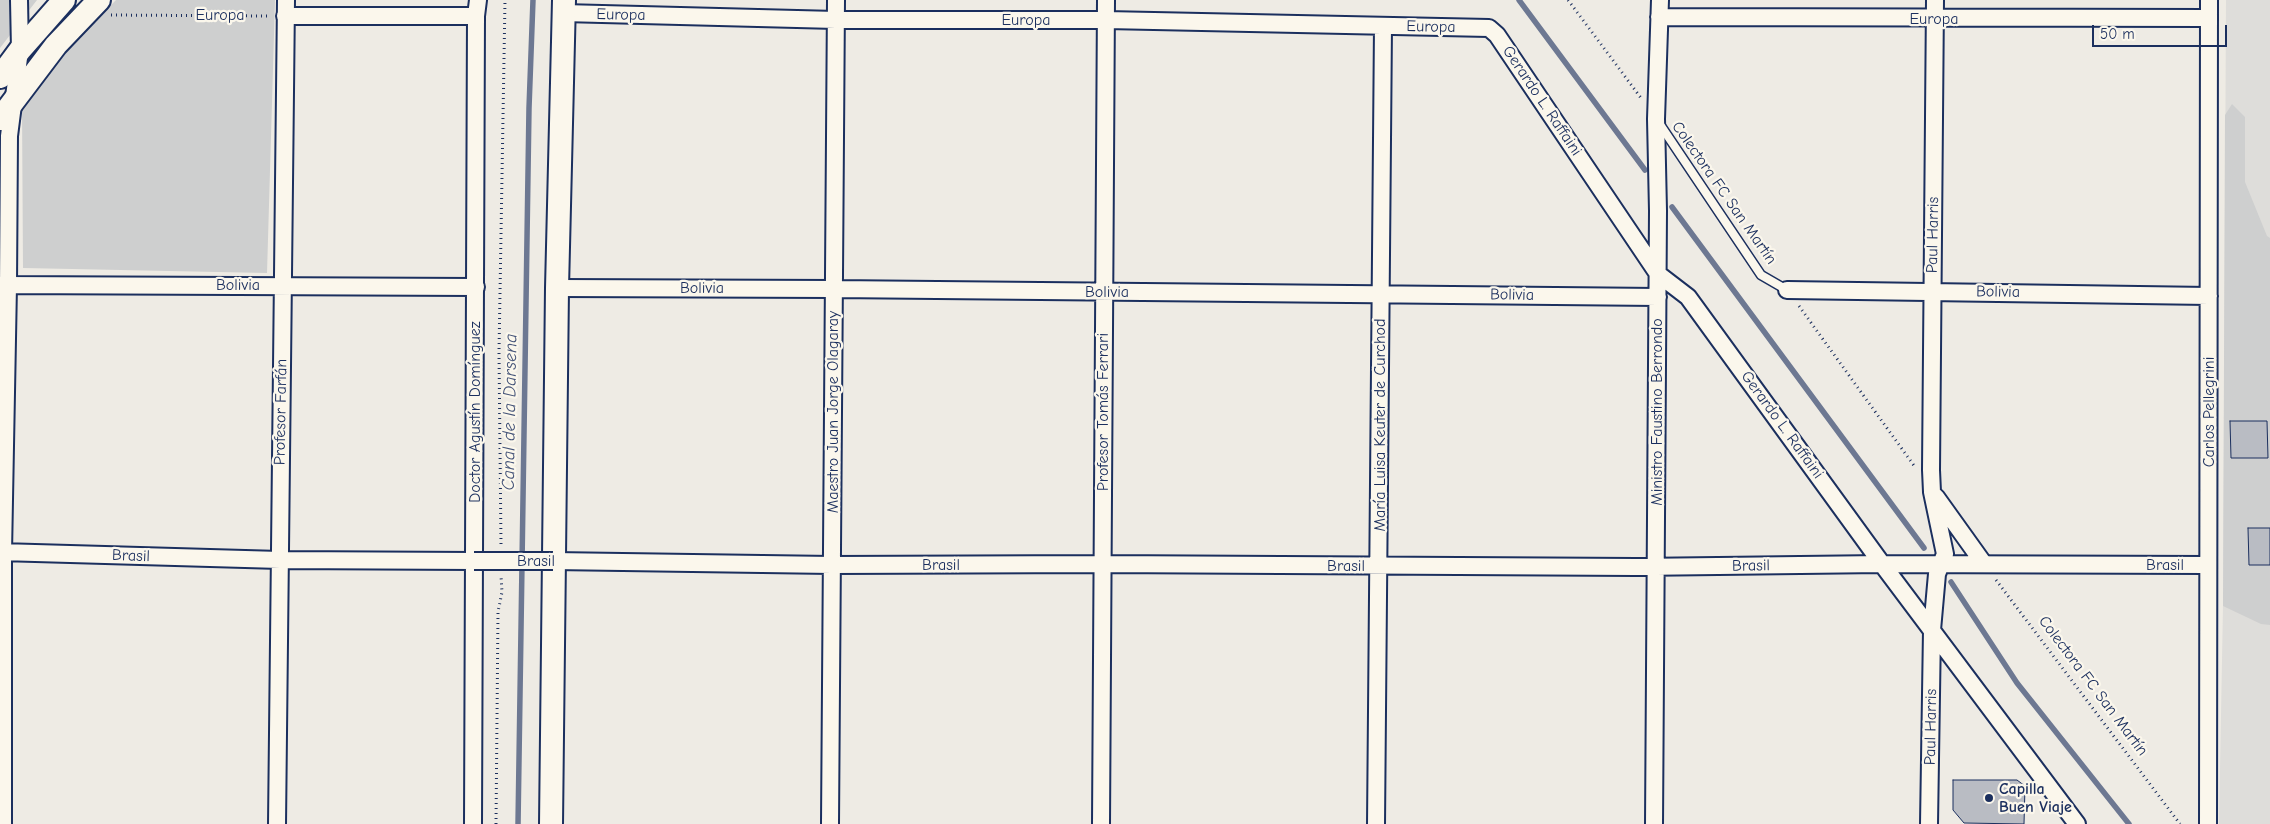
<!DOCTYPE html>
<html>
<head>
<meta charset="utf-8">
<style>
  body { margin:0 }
  #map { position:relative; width:2270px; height:824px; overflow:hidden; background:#eeebe4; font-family:"Comic Neue",sans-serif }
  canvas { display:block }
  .scale { position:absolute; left:2092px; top:25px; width:135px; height:22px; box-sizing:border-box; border:2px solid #1b2f5e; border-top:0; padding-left:6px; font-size:15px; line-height:18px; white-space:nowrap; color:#1b2f5e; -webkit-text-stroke:4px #fbf7ec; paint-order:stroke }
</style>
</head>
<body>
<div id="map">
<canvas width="2270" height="824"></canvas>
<div class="scale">50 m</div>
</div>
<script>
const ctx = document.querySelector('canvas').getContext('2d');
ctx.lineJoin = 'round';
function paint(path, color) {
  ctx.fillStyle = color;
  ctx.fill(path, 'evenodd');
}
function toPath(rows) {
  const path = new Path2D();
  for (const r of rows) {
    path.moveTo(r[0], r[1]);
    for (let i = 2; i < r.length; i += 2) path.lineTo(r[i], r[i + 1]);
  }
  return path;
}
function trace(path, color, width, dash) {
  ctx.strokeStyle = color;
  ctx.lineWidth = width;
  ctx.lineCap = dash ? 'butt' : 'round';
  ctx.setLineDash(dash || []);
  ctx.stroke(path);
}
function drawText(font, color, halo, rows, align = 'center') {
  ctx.font = font + ' "Comic Neue",sans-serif';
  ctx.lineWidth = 4.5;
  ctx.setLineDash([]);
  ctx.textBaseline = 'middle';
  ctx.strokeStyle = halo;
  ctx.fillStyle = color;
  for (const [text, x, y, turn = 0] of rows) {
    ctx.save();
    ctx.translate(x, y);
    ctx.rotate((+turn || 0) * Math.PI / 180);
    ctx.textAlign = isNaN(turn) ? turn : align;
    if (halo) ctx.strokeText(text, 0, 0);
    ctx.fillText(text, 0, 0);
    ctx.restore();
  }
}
paint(toPath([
  [2226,0,2270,0,2270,824,2219,824,2223,606]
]), '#deddda');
paint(toPath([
  [0,0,37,0,0,48],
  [116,0,275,0,267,273,23,268,22,108,58,60],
  [2232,104,2245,117,2245,182,2267,236,2270,238,2270,625,2261,624,2223,606,2225,115]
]), '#cecfcf');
trace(toPath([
  [1519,0,1645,170],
  [1672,207,1924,548],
  [1951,582,2017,683,2129,824],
  [518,824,529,108,533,0]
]), '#6d7892', 5.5);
const building = toPath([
  [2230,421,2267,421,2268,458,2231,458,2230,421],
  [2248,528,2270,528,2270,565,2249,565,2248,528],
  [1953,780,2017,780,2025,786,2024,824,1964,823,1953,810,1953,780]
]);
paint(building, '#b9bcc3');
trace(building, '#1b2f5e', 1);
const lane = toPath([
  [1659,123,1761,275,1787,290]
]);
const street = toPath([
  [563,13,836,20,1106,20,1489,28,1497,35,1658,274,1688,297,1882,564,2077,824],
  [285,16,476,16],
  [1659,17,2209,18],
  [0,285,476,287],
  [557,288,834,289,1658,297],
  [1787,290,2209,296],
  [1936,497,1984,564],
  [0,552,280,560,474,561],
  [553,561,832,565,1103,564,1636,567,1882,564,2208,565],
  [3,824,3,553,8,285,9,136,20,50,19,0],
  [277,824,286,0],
  [473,824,476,16,478,0],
  [830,824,836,0],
  [1101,824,1106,0],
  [1376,824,1383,26],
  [1654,824,1658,211,1656,119,1660,0],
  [1929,824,1932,630,1937,574,1945,554,1932,492,1931,470,1935,0],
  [2208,824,2209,0]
]);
const secondary = toPath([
  [0,77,20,50,64,0],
  [0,119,56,45,99,0],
  [551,824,557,288,564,0]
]);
trace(lane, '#1b2f5e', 11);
trace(street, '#1b2f5e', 20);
trace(secondary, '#1b2f5e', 26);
trace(toPath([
  [1568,0,1641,98],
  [111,15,270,16],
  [1799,306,1915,467],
  [501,544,499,352,505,0],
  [1996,580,2180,824],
  [496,824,498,612,502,592,501,576]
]), '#1b2f5e', 3, [1, 4]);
trace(lane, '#fbf7ec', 8);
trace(street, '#fbf7ec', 16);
trace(secondary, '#fbf7ec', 22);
const streetBridge = toPath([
  [474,561,553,561]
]);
trace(streetBridge, '#1b2f5e', 20, []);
trace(streetBridge, '#fbf7ec', 16);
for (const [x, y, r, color] of [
  [1989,798,5,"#1b2f5e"]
]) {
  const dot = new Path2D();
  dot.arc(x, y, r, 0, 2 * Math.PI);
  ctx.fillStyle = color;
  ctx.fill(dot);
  trace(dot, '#fbf7ec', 2);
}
drawText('16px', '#1b2f5e', '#fbf7ec', [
  ["Europa",220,15],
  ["Europa",621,15,1],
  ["Europa",1934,19],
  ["Europa",1026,20],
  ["Europa",1431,27,1],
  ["Gerardo L. Raffaini",1542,101,56],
  ["Colectora FC San Martín",1724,193,55],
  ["Paul Harris",1933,235,-89],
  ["Bolivia",238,285],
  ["Bolivia",702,288],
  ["Bolivia",1107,292],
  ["Bolivia",1998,292,1],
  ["Bolivia",1512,295,1],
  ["Profesor Farfán",281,412,-89],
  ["Doctor Agustín Domínguez",475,412,-90],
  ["Maestro Juan Jorge Olagaray",833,412,-90],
  ["Profesor Tomás Ferrari",1103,412,-90],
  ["Ministro Faustino Berrondo",1657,412,-90],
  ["Carlos Pellegrini",2209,412,-90],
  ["María Luisa Keuter de Curchod",1380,425,-90],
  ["Gerardo L. Raffaini",1782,425,54],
  ["Brasil",131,556,2],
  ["Brasil",536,561],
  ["Brasil",941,565],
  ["Brasil",2165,565],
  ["Brasil",1346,566],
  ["Brasil",1751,566,-1],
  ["Colectora FC San Martín",2093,686,53],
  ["Paul Harris",1931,727,-89]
]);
drawText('bold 16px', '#1b2f5e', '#fbf7ec', [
  ["Capilla",1999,789],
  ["Buen Viaje",1999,807]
], 'left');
drawText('italic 18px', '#445378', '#fbf7ec', [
  ["Canal de la Darsena",510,412,-89]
]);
</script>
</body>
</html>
